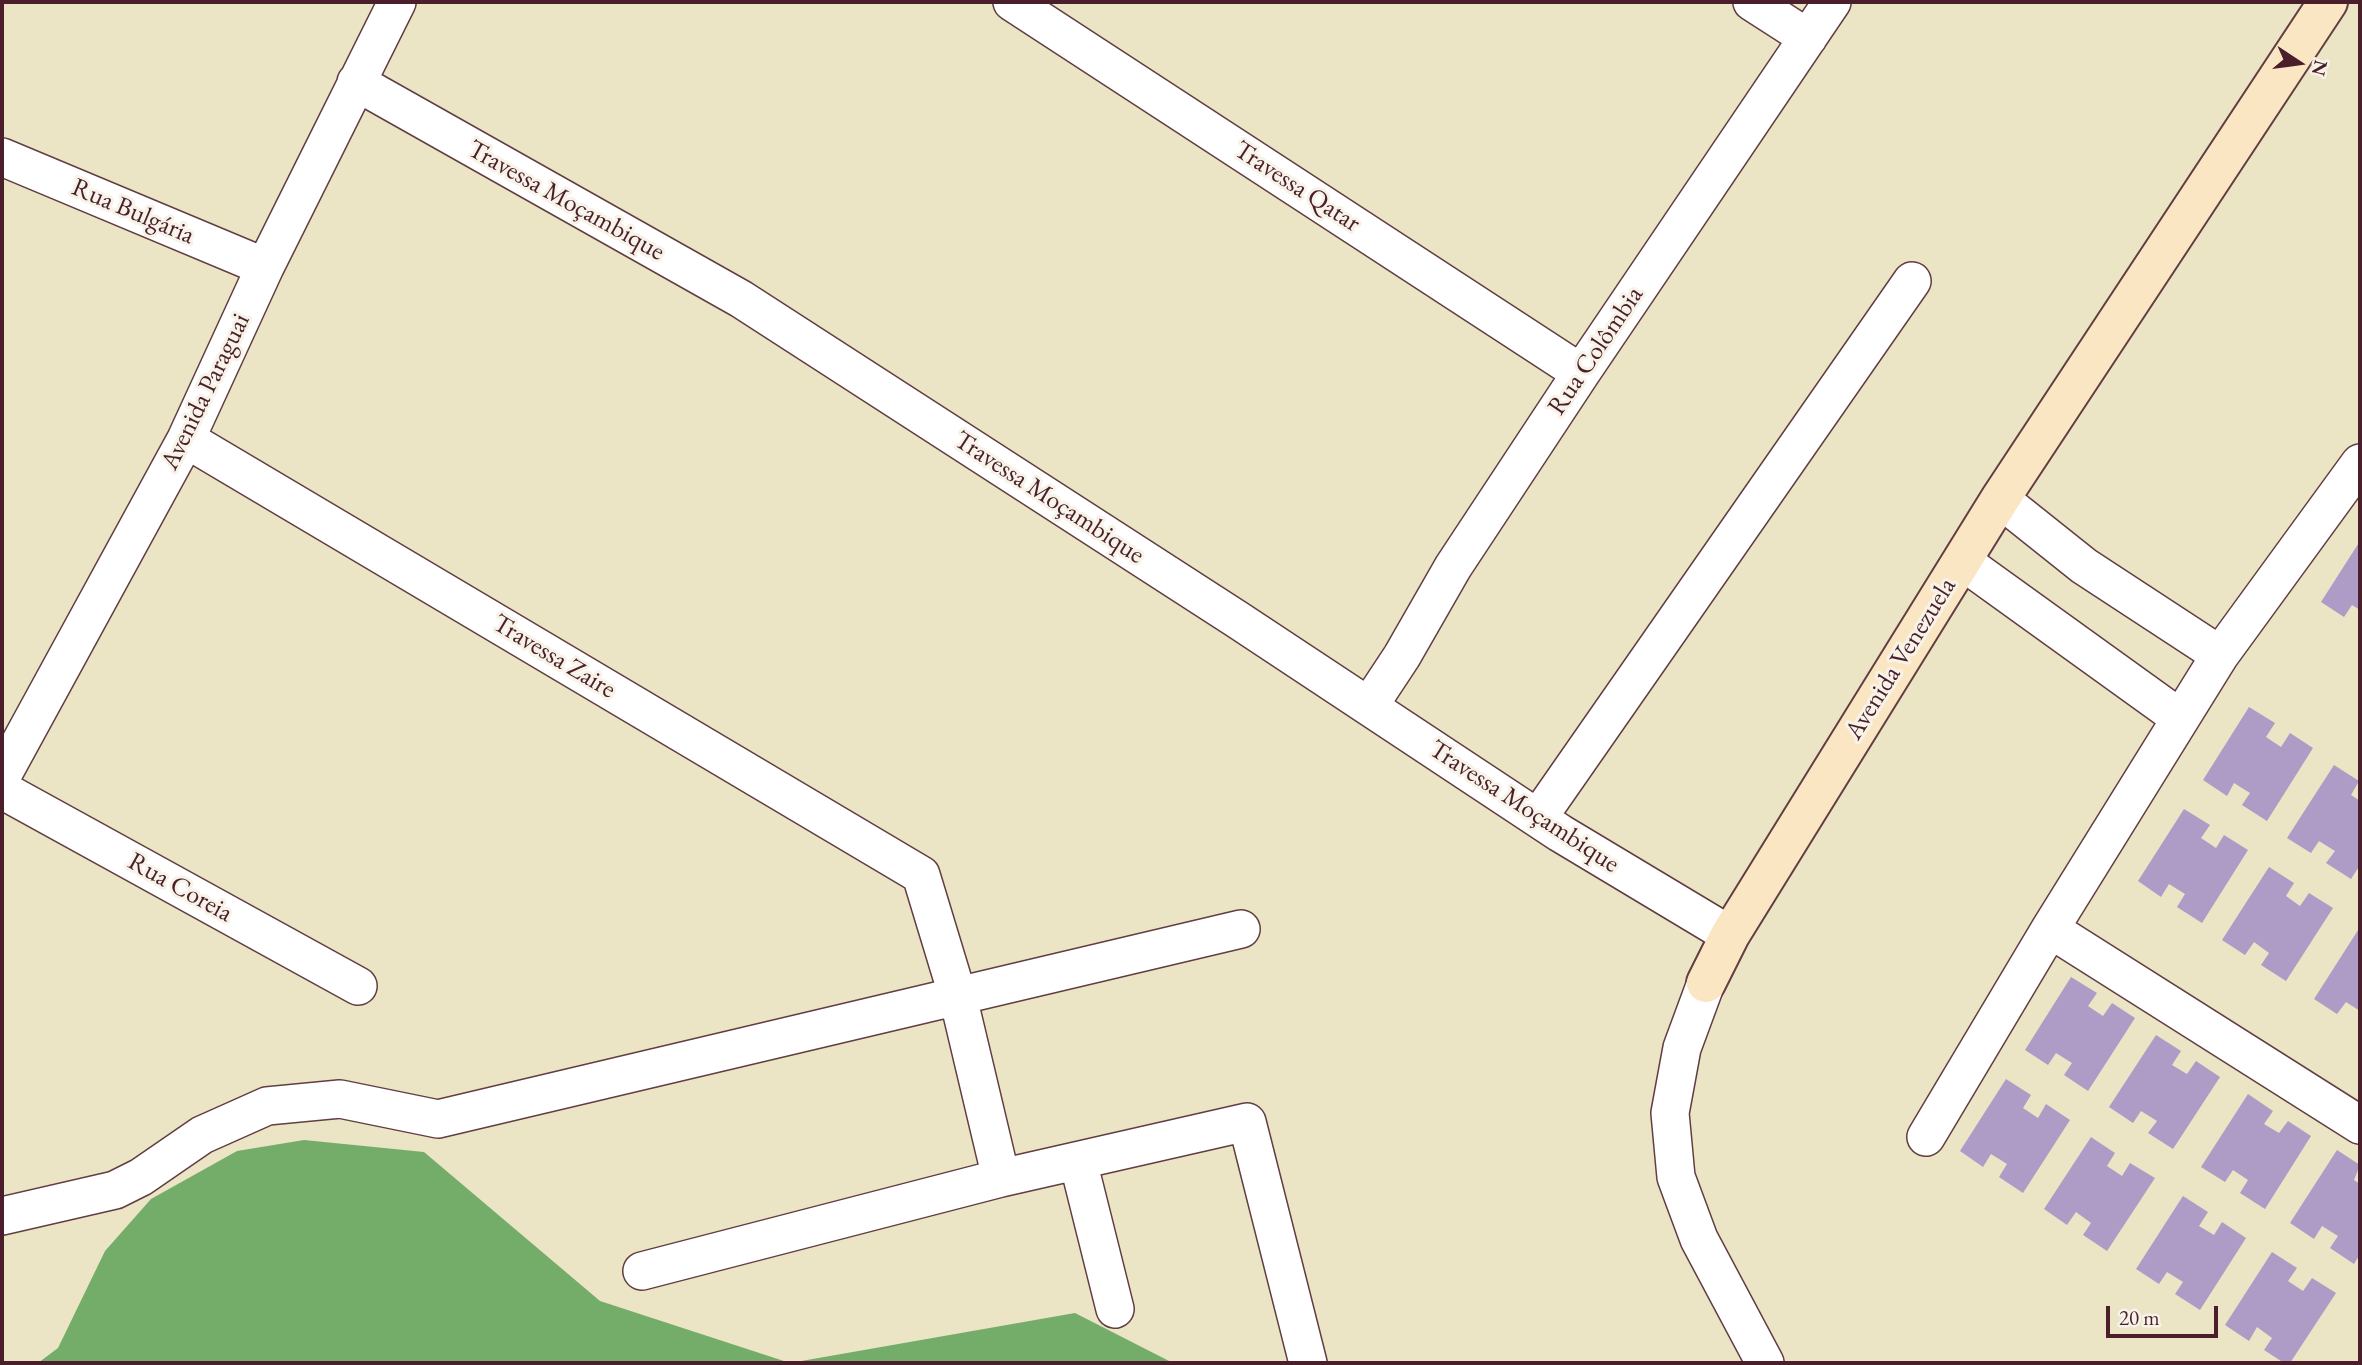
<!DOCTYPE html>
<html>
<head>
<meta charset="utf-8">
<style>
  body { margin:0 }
  #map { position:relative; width:2362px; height:1365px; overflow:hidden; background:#ebe4c5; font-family:"EB Garamond",serif }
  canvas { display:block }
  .frame { position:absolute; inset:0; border:4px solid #4a1f2b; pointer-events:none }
  .north { position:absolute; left:2264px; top:28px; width:70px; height:70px; -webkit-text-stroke:5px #f7f3e8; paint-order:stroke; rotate:103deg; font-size:19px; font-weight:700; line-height:28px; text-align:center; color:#4a1f2b }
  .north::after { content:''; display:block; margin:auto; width:24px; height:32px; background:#4a1f2b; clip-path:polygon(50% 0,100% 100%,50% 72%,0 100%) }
  .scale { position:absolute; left:2106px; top:1306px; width:112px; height:32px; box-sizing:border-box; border:4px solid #4a1f2b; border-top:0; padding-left:9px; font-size:21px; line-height:24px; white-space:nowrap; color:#4a1f2b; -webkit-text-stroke:5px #f7f3e8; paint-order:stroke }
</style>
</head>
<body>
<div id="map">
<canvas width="2362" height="1365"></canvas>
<div class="frame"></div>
<div class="north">N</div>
<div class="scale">20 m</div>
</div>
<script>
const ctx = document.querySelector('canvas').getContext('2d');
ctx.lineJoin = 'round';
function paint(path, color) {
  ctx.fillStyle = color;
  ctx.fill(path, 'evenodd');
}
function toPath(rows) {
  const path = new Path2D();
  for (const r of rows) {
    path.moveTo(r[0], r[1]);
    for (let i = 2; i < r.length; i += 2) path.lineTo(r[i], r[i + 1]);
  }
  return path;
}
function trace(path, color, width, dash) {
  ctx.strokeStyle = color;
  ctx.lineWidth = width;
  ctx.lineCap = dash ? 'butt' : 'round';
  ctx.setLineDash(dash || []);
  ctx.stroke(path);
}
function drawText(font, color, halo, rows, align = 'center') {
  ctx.font = font + ' "EB Garamond",serif';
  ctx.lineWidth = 6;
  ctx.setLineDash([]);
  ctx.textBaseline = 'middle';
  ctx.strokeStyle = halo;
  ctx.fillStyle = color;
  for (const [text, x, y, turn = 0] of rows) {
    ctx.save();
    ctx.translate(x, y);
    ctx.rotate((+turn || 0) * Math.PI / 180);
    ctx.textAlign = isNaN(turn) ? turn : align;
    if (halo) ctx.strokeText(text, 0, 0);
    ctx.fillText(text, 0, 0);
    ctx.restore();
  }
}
paint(toPath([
  [304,1140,424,1152,600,1301,790,1363,1075,1313,1173,1363,38,1363,58,1348,105,1251,151,1199,237,1151]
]), '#74ac69');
paint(toPath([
  [2360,541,2360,610,2352,605,2344,617,2321,602],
  [2249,707,2275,723,2266,737,2281,747,2290,733,2313,748,2267,821,2242,805,2250,793,2234,783,2227,796,2203,780],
  [2334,765,2359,781,2351,795,2360,801,2360,865,2351,879,2326,863,2335,851,2319,841,2311,853,2287,838],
  [2184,809,2210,825,2201,838,2216,848,2224,835,2248,850,2202,923,2177,907,2185,894,2169,884,2161,897,2138,881],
  [2269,867,2294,883,2286,896,2300,906,2309,893,2333,908,2286,981,2261,965,2269,953,2254,942,2245,955,2222,940],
  [2360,927,2360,1011,2346,1002,2337,1014,2314,999],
  [2071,977,2097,993,2088,1006,2103,1016,2112,1003,2135,1018,2088,1091,2064,1075,2072,1063,2056,1053,2048,1065,2025,1050],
  [2156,1035,2181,1051,2172,1065,2187,1074,2196,1061,2220,1077,2173,1149,2148,1133,2157,1121,2141,1111,2133,1123,2109,1107],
  [2006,1079,2031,1095,2023,1108,2038,1118,2046,1104,2070,1120,2023,1193,1999,1177,2007,1164,1991,1154,1983,1167,1960,1151],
  [2248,1094,2273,1111,2264,1124,2279,1133,2288,1121,2311,1136,2265,1209,2240,1193,2248,1180,2233,1170,2225,1182,2201,1167],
  [2091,1137,2115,1153,2107,1166,2122,1176,2130,1163,2155,1178,2107,1251,2083,1235,2091,1223,2076,1212,2067,1225,2044,1209],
  [2337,1150,2360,1165,2354,1180,2360,1184,2360,1254,2354,1264,2330,1248,2338,1236,2322,1226,2314,1239,2290,1223],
  [2183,1196,2208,1212,2199,1226,2214,1235,2222,1222,2246,1238,2200,1310,2175,1294,2183,1282,2167,1272,2159,1284,2136,1269],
  [2272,1252,2297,1268,2288,1281,2303,1291,2312,1278,2336,1293,2290,1363,2284,1363,2264,1350,2272,1338,2257,1327,2249,1341,2225,1325]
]), '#ae9cc6');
const street = toPath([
  [1012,2,1581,373],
  [1752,2,1808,38],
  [356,82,741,299,1238,620,1560,833,1730,935],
  [2,157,265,267],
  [186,439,921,875,958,997,1001,1178],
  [2000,499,2084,566,2220,655],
  [1962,561,2180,718],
  [1369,706,1402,656,1453,567,1581,373,1832,2],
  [2,776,186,439,265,267,397,2],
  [2,790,358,986],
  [1538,818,1912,281],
  [2050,929,2360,1125],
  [1706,983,1682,1048,1670,1113,1676,1177,1699,1239,1765,1363],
  [1926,1137,2050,929,2220,655,2360,463],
  [1078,1161,1115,1309],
  [2,1216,115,1190,141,1177,202,1135,267,1106,340,1099,438,1119,1241,929],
  [642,1271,1001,1178,1247,1122,1308,1363]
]);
const secondary = toPath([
  [1706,983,1730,935,2000,499,2328,2]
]);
trace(street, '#623d42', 40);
trace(secondary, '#623d42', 42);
trace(street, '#fff', 37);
trace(secondary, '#fbe6c4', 38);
drawText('26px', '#4a1f2b', '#f7f3e8', [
  ["Travessa Qatar",1297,187,33],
  ["Travessa Moçambique",566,201,29],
  ["Rua Bulgária",133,212,23],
  ["Rua Colômbia",1596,351,-56],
  ["Avenida Paraguai",206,392,-64],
  ["Travessa Moçambique",1049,498,33],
  ["Travessa Zaire",554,657,31],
  ["Avenida Venezuela",1901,659,-58],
  ["Travessa Moçambique",1524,807,33],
  ["Rua Coreia",180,888,29]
]);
</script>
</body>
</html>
